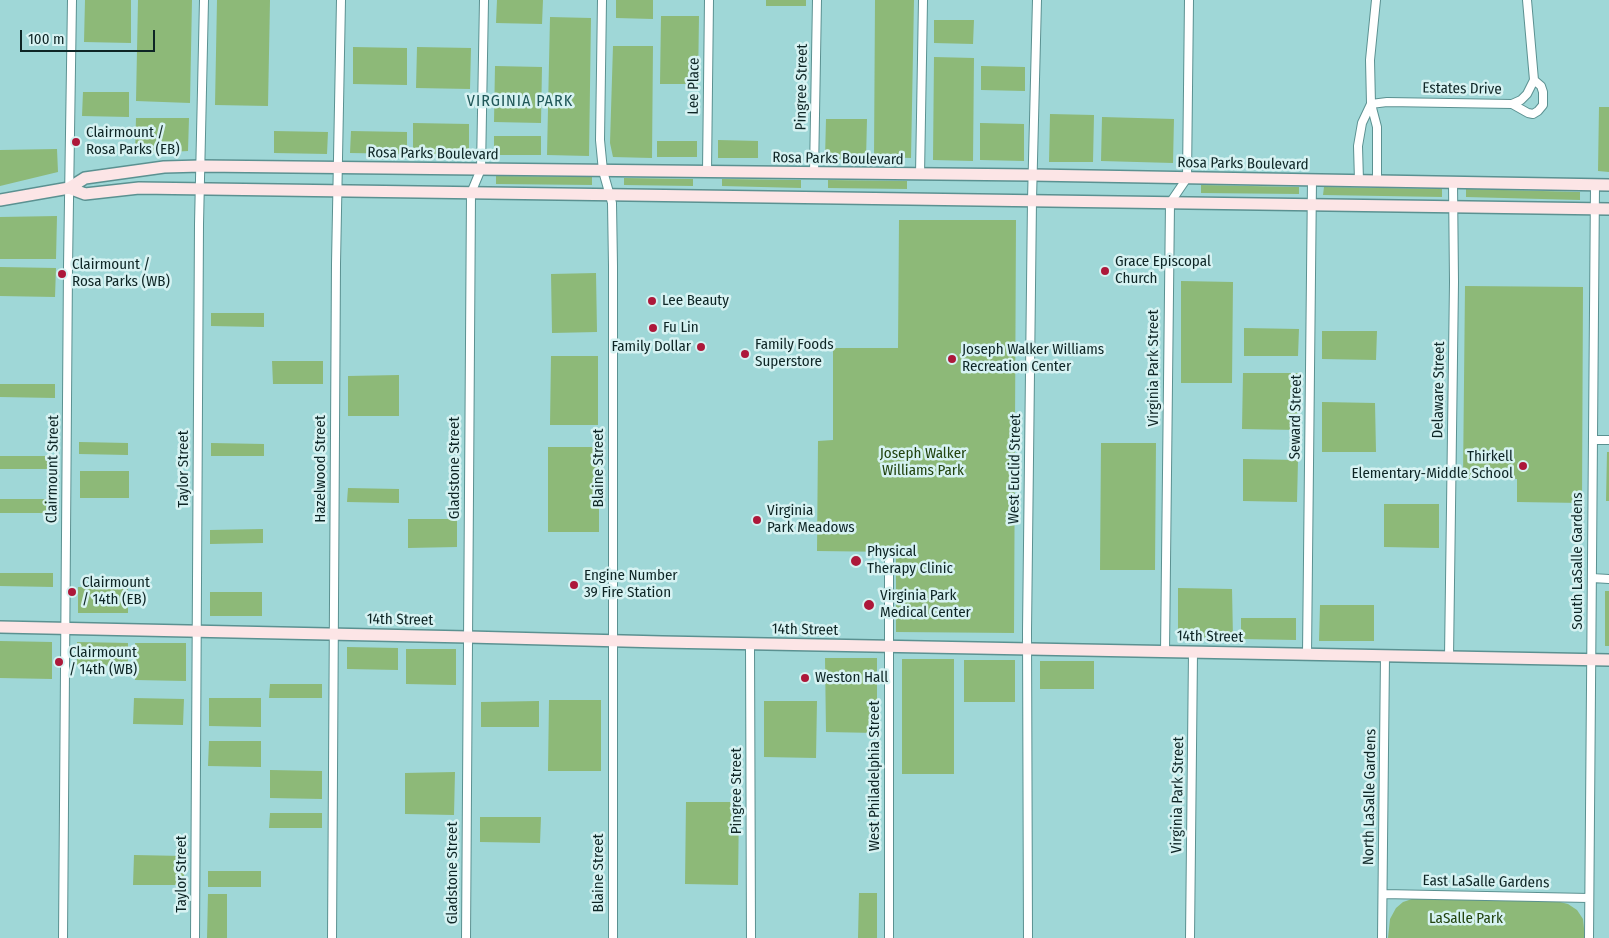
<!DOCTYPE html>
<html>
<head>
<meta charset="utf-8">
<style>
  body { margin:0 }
  #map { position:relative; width:1609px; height:938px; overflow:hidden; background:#9fd7d7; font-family:"Fira Sans Condensed",sans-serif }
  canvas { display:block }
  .scale { position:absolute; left:20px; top:30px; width:135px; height:22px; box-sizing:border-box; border:2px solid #0e2525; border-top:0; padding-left:6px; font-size:15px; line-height:18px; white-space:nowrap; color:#0e2525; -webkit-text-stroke:4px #d6f2f2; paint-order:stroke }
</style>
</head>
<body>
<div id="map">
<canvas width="1609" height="938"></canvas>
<div class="scale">100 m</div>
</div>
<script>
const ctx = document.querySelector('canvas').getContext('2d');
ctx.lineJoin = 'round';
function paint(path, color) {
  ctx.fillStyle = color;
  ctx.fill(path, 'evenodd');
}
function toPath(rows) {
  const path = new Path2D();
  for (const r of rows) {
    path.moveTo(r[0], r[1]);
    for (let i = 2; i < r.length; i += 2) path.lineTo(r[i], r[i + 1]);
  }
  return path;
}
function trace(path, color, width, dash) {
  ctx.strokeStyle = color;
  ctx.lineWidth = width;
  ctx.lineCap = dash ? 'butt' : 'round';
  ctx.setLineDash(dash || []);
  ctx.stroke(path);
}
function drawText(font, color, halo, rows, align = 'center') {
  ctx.font = font + ' "Fira Sans Condensed",sans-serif';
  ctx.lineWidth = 5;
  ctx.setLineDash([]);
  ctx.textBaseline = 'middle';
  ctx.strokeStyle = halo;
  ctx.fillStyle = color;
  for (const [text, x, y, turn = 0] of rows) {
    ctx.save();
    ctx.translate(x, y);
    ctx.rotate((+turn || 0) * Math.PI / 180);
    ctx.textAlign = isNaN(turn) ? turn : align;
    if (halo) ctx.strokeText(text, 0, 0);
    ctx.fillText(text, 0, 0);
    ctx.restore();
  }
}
paint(toPath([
  [85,0,131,0,131,43,84,42],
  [138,0,192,0,190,103,136,101],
  [217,0,270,0,268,106,215,105],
  [497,0,543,0,542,24,496,23],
  [616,0,653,0,653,19,616,18],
  [766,0,806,0,806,6,766,6],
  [875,0,914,0,911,158,874,157],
  [661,16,699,16,698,84,660,84],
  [550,17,591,18,589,156,547,155],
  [934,20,974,20,973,44,934,43],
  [613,46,653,46,652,158,613,157,610,143],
  [353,47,407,48,407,85,353,84],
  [417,47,471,48,470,89,416,88],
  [934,57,974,58,973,161,933,160],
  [495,66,542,67,541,123,494,122],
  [981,66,1025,67,1025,91,981,90],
  [83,92,129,92,129,117,82,116],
  [1599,107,1609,107,1609,172,1598,171],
  [1050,114,1094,115,1093,162,1049,162],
  [1102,117,1174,119,1173,163,1101,161],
  [136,118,189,118,188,151,135,154],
  [826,119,867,119,866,160,825,159],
  [413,123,469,124,469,154,413,154],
  [980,123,1024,124,1024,161,980,160],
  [274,131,328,132,327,154,274,153],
  [351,131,407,132,407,154,350,153],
  [494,136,541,136,541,155,494,155],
  [718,140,758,141,758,158,718,158],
  [657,141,697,141,697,157,657,157],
  [57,149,58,172,0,186,0,150],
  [496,176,592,177,592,185,496,184],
  [624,178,693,179,693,186,624,185],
  [722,179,801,180,801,188,722,186],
  [828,180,907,181,907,189,828,188],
  [1201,185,1299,187,1299,194,1201,193],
  [1324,187,1442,189,1442,197,1323,195],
  [1466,189,1580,192,1580,200,1466,197],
  [57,216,56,259,0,259,0,217],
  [899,220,1016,220,1014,633,896,632,896,552,817,551,818,441,833,440,833,348,898,348],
  [0,267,56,268,55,297,0,296],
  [596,273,597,332,552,333,551,274],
  [1181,281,1233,282,1232,383,1181,383],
  [1465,286,1583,287,1582,503,1517,502,1517,479,1463,479],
  [211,313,264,313,264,327,211,326],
  [1244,328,1299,329,1298,356,1244,356],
  [1322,331,1377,331,1376,360,1322,359],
  [551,356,598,356,598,425,550,425],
  [272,361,323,361,323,384,273,384],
  [1243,373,1298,373,1297,430,1242,429],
  [399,375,399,416,348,416,348,376],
  [0,384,55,384,55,398,0,397],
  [1322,402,1375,403,1376,452,1322,452],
  [79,442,128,443,128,455,79,454],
  [211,443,264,444,264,456,211,456],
  [1101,443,1156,443,1155,570,1100,570],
  [548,447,599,447,599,532,548,532],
  [1607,452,1609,452,1609,501,1606,501],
  [0,456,54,456,54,469,0,469],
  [1243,459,1298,460,1297,502,1243,501],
  [80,471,129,471,129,498,80,498],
  [348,488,399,489,399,503,347,502],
  [0,499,54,499,53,513,0,513],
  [1384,504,1439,504,1439,548,1384,547],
  [408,519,457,519,457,547,408,548],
  [263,529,263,543,210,544,210,530],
  [0,573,53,573,53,587,0,586],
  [78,587,128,588,128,613,78,613],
  [1178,588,1232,589,1233,638,1178,637],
  [1605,591,1609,591,1609,646,1605,646],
  [210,592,262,592,262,616,210,616],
  [1320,605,1374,605,1374,641,1319,641],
  [1241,618,1296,618,1296,640,1241,639],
  [0,641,52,642,52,679,0,678],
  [77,642,128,643,128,666,77,665],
  [135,643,186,643,186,681,135,680],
  [347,647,398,648,398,670,347,669],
  [406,649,456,649,456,685,406,684],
  [825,658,877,658,877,733,826,732],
  [902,659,954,659,954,774,902,774],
  [964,660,1015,660,1015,702,964,702],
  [1040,661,1094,661,1094,689,1040,689],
  [270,684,322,684,322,698,269,698],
  [134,698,184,699,183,725,133,724],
  [209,698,261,698,261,727,209,726],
  [549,700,601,700,601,771,548,771],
  [539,701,539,727,481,727,481,702],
  [764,701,817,701,816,758,764,757],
  [209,741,261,741,261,767,208,766],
  [270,770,322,771,322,799,270,798],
  [455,772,454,815,405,814,405,773],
  [686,802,739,802,738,885,685,884],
  [270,813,322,813,322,828,269,828],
  [480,817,541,817,540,843,480,842],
  [134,855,184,856,184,885,133,885],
  [208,871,261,871,261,887,208,887],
  [859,893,877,893,877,938,858,938],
  [208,894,227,894,227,938,207,938],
  [1415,898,1556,901,1568,904,1577,910,1583,919,1585,938,1388,938,1390,919,1396,908,1403,902]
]), '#8db978');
const street = toPath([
  [602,0,600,140,603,171,612,203,613,266,613,938],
  [1376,0,1370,60,1371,104,1377,127,1377,182],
  [1371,104,1387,102,1512,104,1521,100,1527,94,1534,80,1527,0],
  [1512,104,1528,113,1533,114,1538,111,1543,105,1543,92,1541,86,1534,80],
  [707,172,709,0],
  [814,173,817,0],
  [920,175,923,0],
  [1359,181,1358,146,1362,123,1371,104],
  [1593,440,1609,440],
  [889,555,889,938],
  [1592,578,1609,579],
  [750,644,751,938],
  [1165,652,1170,203,1187,178,1189,0],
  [1307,654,1312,180],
  [1449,657,1454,282,1453,183],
  [1383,894,1589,898],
  [63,938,68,267,72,0],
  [195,938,199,224,204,0],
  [332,938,336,264,341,0],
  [466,938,471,193,481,169,484,0],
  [1028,938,1027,631,1032,200,1037,0],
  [1190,938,1193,652],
  [1382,938,1385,656],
  [1589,938,1595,185]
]);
const secondary = toPath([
  [69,188,85,194,139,188,1609,209],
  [0,200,69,188,85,178,164,167,201,166,1032,175,1609,185],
  [0,627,468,637,662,642,1609,660]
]);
trace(street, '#5b9191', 10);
trace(secondary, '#5b9191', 14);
trace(street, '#fff', 8);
trace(secondary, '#fce5e6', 11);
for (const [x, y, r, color] of [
  [76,142,5,"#ad183a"],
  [1105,271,5,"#ad183a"],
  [62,274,5,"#ad183a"],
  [652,301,5,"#ad183a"],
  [653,328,5,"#ad183a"],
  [701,347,5,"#ad183a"],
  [745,354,5,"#ad183a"],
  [952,359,5,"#ad183a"],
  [1523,466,5,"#ad183a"],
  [757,520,5,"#ad183a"],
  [856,561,6,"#ad183a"],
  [574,585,5,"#ad183a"],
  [72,592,5,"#ad183a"],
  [869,605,6,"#ad183a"],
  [59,662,5,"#ad183a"],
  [805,678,5,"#ad183a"]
]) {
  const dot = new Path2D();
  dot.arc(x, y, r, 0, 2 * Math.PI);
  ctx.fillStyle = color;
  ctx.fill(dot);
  trace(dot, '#d6f2f2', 2);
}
drawText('15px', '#0e2525', '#d6f2f2', [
  ["Lee Place",694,86,-89],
  ["Pingree Street",802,87,-89],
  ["Estates Drive",1462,89,1],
  ["Rosa Parks Boulevard",433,154,1],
  ["Rosa Parks Boulevard",838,159,1],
  ["Rosa Parks Boulevard",1243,164,1],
  ["Virginia Park Street",1154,368,-90],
  ["Delaware Street",1439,390,-89],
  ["Seward Street",1296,417,-89],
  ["Gladstone Street",455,468,-90],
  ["Blaine Street",599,468,-90],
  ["Clairmount Street",53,469,-89],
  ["Taylor Street",184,469,-90],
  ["Hazelwood Street",321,469,-90],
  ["West Euclid Street",1015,469,-89],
  ["South LaSalle Gardens",1578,561,-90],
  ["14th Street",400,620,1],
  ["14th Street",805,630,1],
  ["14th Street",1210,637,1],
  ["West Philadelphia Street",875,776,-90],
  ["Pingree Street",737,791,-90],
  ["Virginia Park Street",1178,795,-89],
  ["North LaSalle Gardens",1370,797,-89],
  ["Gladstone Street",453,873,-90],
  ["Blaine Street",599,873,-90],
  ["Taylor Street",182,874,-90],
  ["East LaSalle Gardens",1486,882,1]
]);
drawText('15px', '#0e2525', '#d6f2f2', [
  ["Clairmount /",86,133],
  ["Rosa Parks (EB)",86,150],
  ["Grace Episcopal",1115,262],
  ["Church",1115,279],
  ["Clairmount /",72,265],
  ["Rosa Parks (WB)",72,282],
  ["Lee Beauty",662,301],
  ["Fu Lin",663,328],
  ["Family Foods",755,345],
  ["Superstore",755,362],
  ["Family Dollar",691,347,"right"],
  ["Joseph Walker Williams",962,350],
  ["Recreation Center",962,367],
  ["Thirkell",1513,457,"right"],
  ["Elementary-Middle School",1513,474,"right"],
  ["Virginia",767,511],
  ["Park Meadows",767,528],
  ["Physical",867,552],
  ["Therapy Clinic",867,569],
  ["Engine Number",584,576],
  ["39 Fire Station",584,593],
  ["Clairmount",82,583],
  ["/ 14th (EB)",82,600],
  ["Virginia Park",880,596],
  ["Medical Center",880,613],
  ["Clairmount",69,653],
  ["/ 14th (WB)",69,670],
  ["Weston Hall",815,678]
], 'left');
drawText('15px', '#22430e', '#d6f2f2', [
  ["Joseph Walker",923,454],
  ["Williams Park",923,471],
  ["LaSalle Park",1466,919]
]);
ctx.letterSpacing = '1px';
drawText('16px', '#215859', '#d6f2f2', [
  ["VIRGINIA PARK",520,102]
]);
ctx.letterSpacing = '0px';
</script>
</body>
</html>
